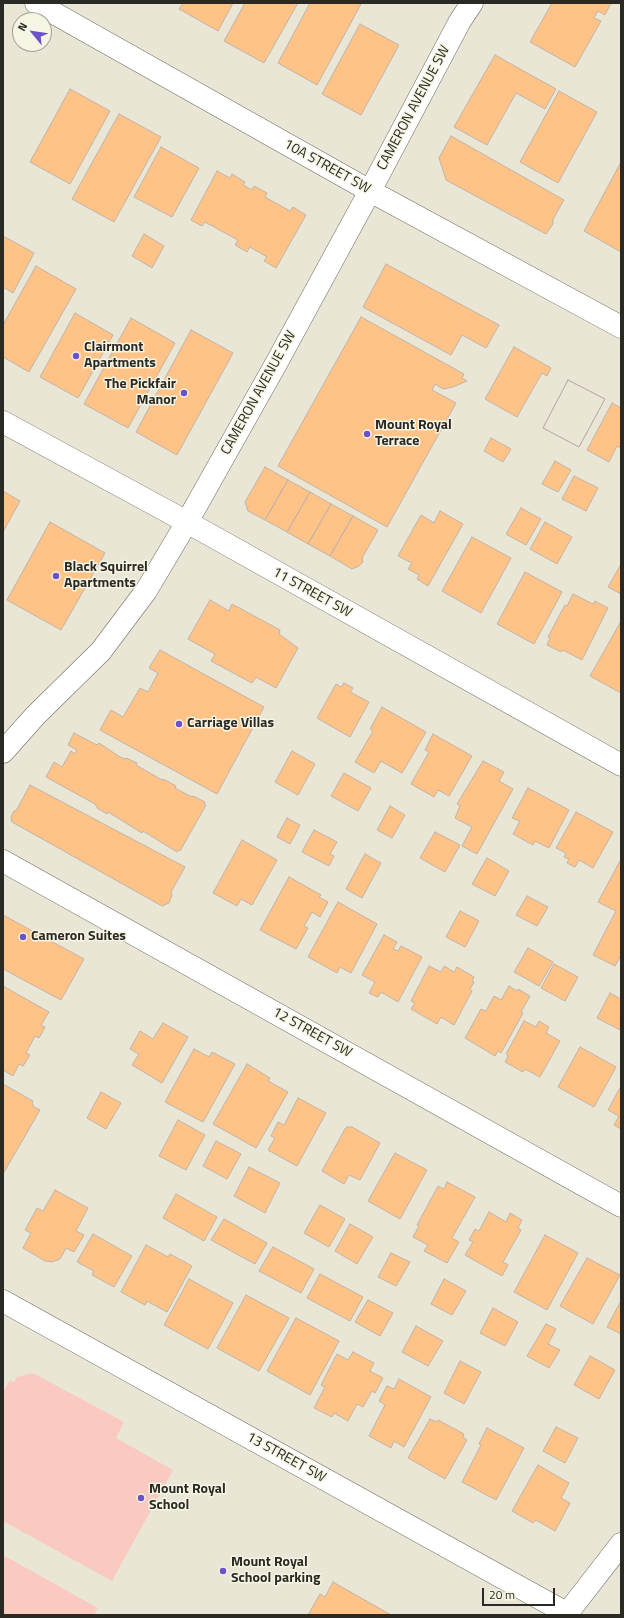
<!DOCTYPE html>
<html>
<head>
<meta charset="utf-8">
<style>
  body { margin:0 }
  #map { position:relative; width:624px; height:1618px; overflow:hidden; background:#e9e6d6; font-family:"Titillium Web",sans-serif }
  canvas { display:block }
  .frame { position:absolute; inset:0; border:4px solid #2a2923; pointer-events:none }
  .north { position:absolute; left:12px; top:12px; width:40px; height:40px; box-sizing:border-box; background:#f6f4e3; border:1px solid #a4a396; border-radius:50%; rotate:299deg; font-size:11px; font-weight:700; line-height:16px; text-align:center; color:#2a2923 }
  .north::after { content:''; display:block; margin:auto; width:14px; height:18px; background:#6d51ca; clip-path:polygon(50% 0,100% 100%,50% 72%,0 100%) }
  .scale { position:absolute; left:482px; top:1588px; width:73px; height:18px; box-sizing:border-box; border:2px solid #2a2923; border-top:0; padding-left:5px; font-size:12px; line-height:14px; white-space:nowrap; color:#2a2923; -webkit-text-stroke:3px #f6f4e3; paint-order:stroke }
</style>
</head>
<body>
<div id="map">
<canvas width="624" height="1618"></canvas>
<div class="frame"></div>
<div class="north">N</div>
<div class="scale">20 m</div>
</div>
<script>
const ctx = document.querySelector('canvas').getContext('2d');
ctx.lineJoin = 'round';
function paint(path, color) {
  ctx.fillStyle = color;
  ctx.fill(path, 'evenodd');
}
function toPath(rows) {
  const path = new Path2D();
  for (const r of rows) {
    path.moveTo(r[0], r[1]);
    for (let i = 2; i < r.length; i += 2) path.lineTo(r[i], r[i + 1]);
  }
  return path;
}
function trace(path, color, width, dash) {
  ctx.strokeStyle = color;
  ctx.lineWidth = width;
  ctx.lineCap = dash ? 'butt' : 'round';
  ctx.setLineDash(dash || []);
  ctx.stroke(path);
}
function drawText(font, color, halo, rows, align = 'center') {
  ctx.font = font + ' "Titillium Web",sans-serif';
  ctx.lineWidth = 3;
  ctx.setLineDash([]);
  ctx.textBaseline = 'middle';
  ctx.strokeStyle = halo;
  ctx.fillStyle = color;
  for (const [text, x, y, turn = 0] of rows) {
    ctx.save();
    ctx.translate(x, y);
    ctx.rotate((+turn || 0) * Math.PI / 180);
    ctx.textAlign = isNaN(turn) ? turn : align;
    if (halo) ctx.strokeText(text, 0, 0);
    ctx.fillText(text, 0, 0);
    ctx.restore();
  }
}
paint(toPath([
  [33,1373,124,1422,116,1438,173,1470,112,1581,3,1521,3,1392,10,1380,14,1382,17,1377],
  [3,1555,98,1608,94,1615,3,1615]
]), '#facac1');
const building = toPath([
  [183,3,233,3,218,31,179,9,183,3],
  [245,3,298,3,264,63,224,41,245,3],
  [310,3,358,3,361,4,317,85,278,63,310,3],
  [552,3,611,3,605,15,598,11,594,18,601,21,575,67,530,42,552,3],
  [360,24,399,45,361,115,322,94,360,24],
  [495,55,556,89,545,109,516,93,487,145,454,127,495,55],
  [70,89,110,111,70,184,30,162,70,89],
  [559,91,597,112,558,183,520,162,559,91],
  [119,114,161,137,114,222,72,199,119,114],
  [451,136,564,200,553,219,553,224,546,234,446,180,439,158,451,136],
  [161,147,199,168,172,217,134,197,161,147],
  [621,162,621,252,584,231,621,162],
  [217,171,230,178,232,174,245,182,243,185,252,190,254,186,267,193,265,197,290,211,293,207,306,215,276,268,264,261,267,257,250,247,247,252,235,245,238,240,205,222,202,226,191,220,217,171],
  [144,234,164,246,152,268,132,256,144,234],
  [3,236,34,253,13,293,3,287,3,236],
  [386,264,499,325,486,348,462,335,451,355,363,307,386,264],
  [36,266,76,289,29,372,3,357,3,325,36,266],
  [75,313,113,335,78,398,40,377,75,313],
  [361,317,464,374,462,378,467,381,453,387,443,389,435,384,432,390,456,403,387,527,278,466,361,317],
  [131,318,175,343,128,428,84,404,131,318],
  [191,330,233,353,177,455,136,432,191,330],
  [514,347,551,368,547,376,542,373,517,417,485,399,514,347],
  [568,380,605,399,579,447,543,428,568,380],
  [568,380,605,399,579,447,543,428,568,380],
  [612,403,621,408,621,448,617,446,609,462,587,450,612,403],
  [491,438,511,449,503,462,484,451,491,438],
  [555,461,571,470,558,492,542,484,555,461],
  [265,467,288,480,265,520,248,511,245,502,265,467],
  [574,476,598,488,586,511,562,499,574,476],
  [288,480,310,492,287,532,265,520,288,480],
  [3,491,20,501,3,532,3,491],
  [310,492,331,504,308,544,287,532,310,492],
  [331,504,353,516,330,556,308,544,331,504],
  [521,508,541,519,526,545,506,534,521,508],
  [440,511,463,524,428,586,417,579,419,575,408,569,412,563,398,556,421,515,434,523,440,511],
  [353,516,378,530,362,558,363,562,359,566,352,569,330,556,353,516],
  [50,522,105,553,61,630,7,600,50,522],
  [545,522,572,537,557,564,530,549,545,522],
  [472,537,511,558,481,613,442,591,472,537],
  [621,564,621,594,608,587,621,564],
  [525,572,562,592,534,644,497,624,525,572],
  [573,594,593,604,595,601,608,608,582,660,563,650,561,652,547,645,550,638,548,637,565,605,567,606,573,594],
  [210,600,229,611,232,604,280,630,279,634,298,648,276,688,256,677,252,683,211,661,215,654,188,639,210,600],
  [620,623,621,624,621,693,590,676,620,623],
  [160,650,264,707,217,794,100,730,111,710,123,717,140,688,148,692,158,673,149,668,160,650],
  [344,683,353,688,350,692,369,702,350,737,317,718,336,684,341,687,344,683],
  [382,707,426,732,402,773,381,761,374,773,355,762,373,731,370,729,382,707],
  [74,733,95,744,98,745,99,743,120,757,125,759,126,758,137,763,136,765,162,780,163,779,176,786,175,788,192,797,193,796,205,802,204,804,206,805,180,851,178,850,177,852,143,831,142,833,108,812,107,814,97,808,97,807,95,804,46,777,54,762,62,767,71,751,75,754,77,750,68,745,74,733],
  [433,734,472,756,449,796,438,790,434,797,411,784,429,752,425,750,433,734],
  [292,751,315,764,298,795,275,782,292,751],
  [483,761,504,772,499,781,513,789,477,854,462,846,472,827,455,818,460,806,457,804,483,761],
  [344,773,371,788,358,811,331,796,344,773],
  [30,785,185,867,171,892,172,895,169,903,162,906,12,822,11,817,14,811,16,811,30,785],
  [528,788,569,810,549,848,535,841,533,845,513,834,520,821,512,818,528,788],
  [390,806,405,815,392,838,377,830,390,806],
  [576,812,613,832,593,868,579,860,575,867,567,863,569,859,564,857,566,853,556,848,576,812],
  [287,818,300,825,290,844,277,837,287,818],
  [314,830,337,842,330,854,334,856,329,866,302,852,314,830],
  [435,832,460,845,445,872,420,858,435,832],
  [242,840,277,860,252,905,241,899,237,906,213,893,242,840],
  [365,854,381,863,362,898,346,889,365,854],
  [487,858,509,871,495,896,472,884,487,858],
  [621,859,621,955,615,966,593,955,616,911,598,902,621,859],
  [289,877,321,895,319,897,328,902,320,917,312,912,304,926,308,928,296,949,260,930,289,877],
  [527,896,548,907,537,926,516,915,527,896],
  [338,902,377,924,351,973,340,967,337,973,308,957,338,902],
  [460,911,479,921,465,947,446,937,460,911],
  [3,915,84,959,61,1000,3,969,3,915],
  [384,935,397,942,393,949,398,951,401,946,422,957,398,1002,381,992,378,997,369,993,375,982,362,975,384,935],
  [528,948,553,962,539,986,514,972,528,948],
  [554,964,578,977,565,1001,541,988,554,964],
  [429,966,441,972,444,966,454,972,457,967,474,977,472,981,474,982,470,989,472,991,454,1025,441,1017,437,1024,411,1009,415,1003,411,1001,429,966],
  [3,986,49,1012,41,1025,45,1027,39,1038,35,1036,26,1053,30,1055,23,1066,19,1064,13,1076,3,1070,3,986],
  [509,986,517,991,518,989,530,996,521,1012,523,1013,501,1053,498,1051,495,1056,465,1038,481,1009,486,1011,494,996,501,1000,509,986],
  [610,993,621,999,620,1030,597,1018,610,993],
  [524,1021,536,1027,539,1021,549,1027,546,1033,560,1041,540,1077,525,1069,523,1072,505,1062,508,1056,506,1054,524,1021],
  [163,1023,188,1037,162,1083,132,1065,139,1054,130,1049,140,1031,153,1039,163,1023],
  [580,1047,616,1067,594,1107,558,1087,580,1047],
  [194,1049,209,1057,212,1052,235,1064,203,1122,165,1102,194,1049],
  [247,1064,270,1078,268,1081,288,1092,256,1148,213,1124,247,1064],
  [3,1084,33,1101,32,1103,34,1107,40,1110,3,1174,3,1084],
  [621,1086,621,1129,614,1125,619,1116,608,1110,621,1086],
  [101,1092,121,1103,106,1129,87,1118,101,1092],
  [298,1098,326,1113,297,1166,268,1150,275,1138,271,1136,278,1122,284,1125,298,1098],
  [178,1120,205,1135,186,1170,159,1156,178,1120],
  [347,1127,352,1127,380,1143,360,1180,349,1175,344,1184,322,1171,345,1129,347,1127],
  [216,1141,241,1154,227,1179,203,1166,216,1141],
  [395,1153,427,1170,400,1219,368,1201,395,1153],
  [249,1167,280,1183,265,1213,234,1196,249,1167],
  [447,1182,475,1197,452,1238,459,1242,447,1263,424,1251,428,1245,413,1237,419,1226,417,1225,438,1186,444,1189,447,1182],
  [55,1190,88,1208,76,1231,84,1235,74,1252,66,1248,60,1259,52,1262,45,1261,23,1248,31,1233,25,1230,37,1208,43,1211,55,1190],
  [176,1194,217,1217,204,1241,163,1218,176,1194],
  [320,1205,345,1219,329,1247,304,1233,320,1205],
  [489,1212,506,1222,510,1213,522,1220,518,1228,521,1230,503,1262,508,1265,502,1276,465,1255,473,1242,469,1240,475,1229,479,1231,489,1212],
  [224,1219,267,1243,255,1264,211,1240,224,1219],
  [350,1224,373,1237,357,1264,335,1251,350,1224],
  [93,1234,132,1256,114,1287,92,1275,94,1271,77,1262,93,1234],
  [545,1235,578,1253,547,1310,514,1292,545,1235],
  [146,1245,168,1257,170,1254,192,1266,167,1312,147,1301,145,1305,121,1292,146,1245],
  [273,1247,314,1269,301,1293,259,1271,273,1247],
  [391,1253,410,1262,396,1286,378,1277,391,1253],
  [587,1258,620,1275,593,1324,560,1306,587,1258],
  [320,1274,363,1297,350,1321,307,1298,320,1274],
  [189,1279,233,1303,208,1349,164,1325,189,1279],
  [444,1279,466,1291,452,1315,431,1304,444,1279],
  [246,1295,289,1318,259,1371,217,1348,246,1295],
  [368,1300,393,1313,380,1336,355,1322,368,1300],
  [621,1301,621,1334,607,1327,621,1301],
  [493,1308,518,1322,505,1346,480,1333,493,1308],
  [296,1318,339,1341,310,1395,267,1371,296,1318],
  [546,1324,556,1329,548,1344,560,1350,549,1368,527,1356,546,1324],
  [416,1326,443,1341,428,1366,402,1352,416,1326],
  [353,1352,374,1363,370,1371,383,1378,375,1393,372,1391,363,1407,357,1404,348,1421,334,1413,332,1417,314,1408,325,1387,321,1385,337,1354,348,1360,353,1352],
  [590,1356,615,1370,599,1399,574,1385,590,1356],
  [460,1361,481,1372,464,1404,444,1393,460,1361],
  [399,1379,431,1397,404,1447,394,1441,391,1448,369,1436,385,1405,379,1401,387,1386,394,1389,399,1379],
  [430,1419,437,1422,438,1420,464,1434,463,1437,467,1440,445,1479,408,1458,430,1419],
  [556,1427,578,1438,565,1463,543,1451,556,1427],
  [487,1428,524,1448,496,1500,462,1482,481,1445,479,1444,487,1428],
  [538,1465,569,1483,561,1498,570,1503,555,1531,536,1520,533,1523,512,1511,538,1465],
  [333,1582,391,1615,308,1615,320,1594,325,1597,333,1582]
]);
paint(building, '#ffc388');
trace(building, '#c0b3a7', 1);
const minor = toPath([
  [36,3,370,191,621,327],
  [3,422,187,522,621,765],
  [3,752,35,716,101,651,146,591,187,522,277,362,370,191,460,21,472,3],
  [3,861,621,1206],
  [3,1301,570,1615],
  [566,1615,621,1544]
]);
trace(minor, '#6e6c5e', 23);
trace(minor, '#fff', 22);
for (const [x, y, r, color] of [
  [76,356,4,"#6d51ca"],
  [184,393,4,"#6d51ca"],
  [367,434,4,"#6d51ca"],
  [56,576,4,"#6d51ca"],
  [179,724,4,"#6d51ca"],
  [23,937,4,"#6d51ca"],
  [141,1498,4,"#6d51ca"],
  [223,1571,4,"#6d51ca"]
]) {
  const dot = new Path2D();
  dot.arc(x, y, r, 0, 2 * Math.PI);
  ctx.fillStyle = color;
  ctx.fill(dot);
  trace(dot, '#f6f4e3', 1.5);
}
drawText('14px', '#2a2923', '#f6f4e3', [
  ["CAMERON AVENUE SW",414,108,-62],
  ["10A STREET SW",327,167,29],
  ["CAMERON AVENUE SW",259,393,-61],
  ["11 STREET SW",312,593,29],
  ["12 STREET SW",312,1033,29],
  ["13 STREET SW",286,1458,29]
]);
drawText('bold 14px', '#2a2923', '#f6f4e3', [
  ["Clairmont",84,348],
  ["Apartments",84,364],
  ["The Pickfair",176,385,"right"],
  ["Manor",176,401,"right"],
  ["Mount Royal",375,426],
  ["Terrace",375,442],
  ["Black Squirrel",64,568],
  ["Apartments",64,584],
  ["Carriage Villas",187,724],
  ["Cameron Suites",31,937],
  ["Mount Royal",149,1490],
  ["School",149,1506],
  ["Mount Royal",231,1563],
  ["School parking",231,1579]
], 'left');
</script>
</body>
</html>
